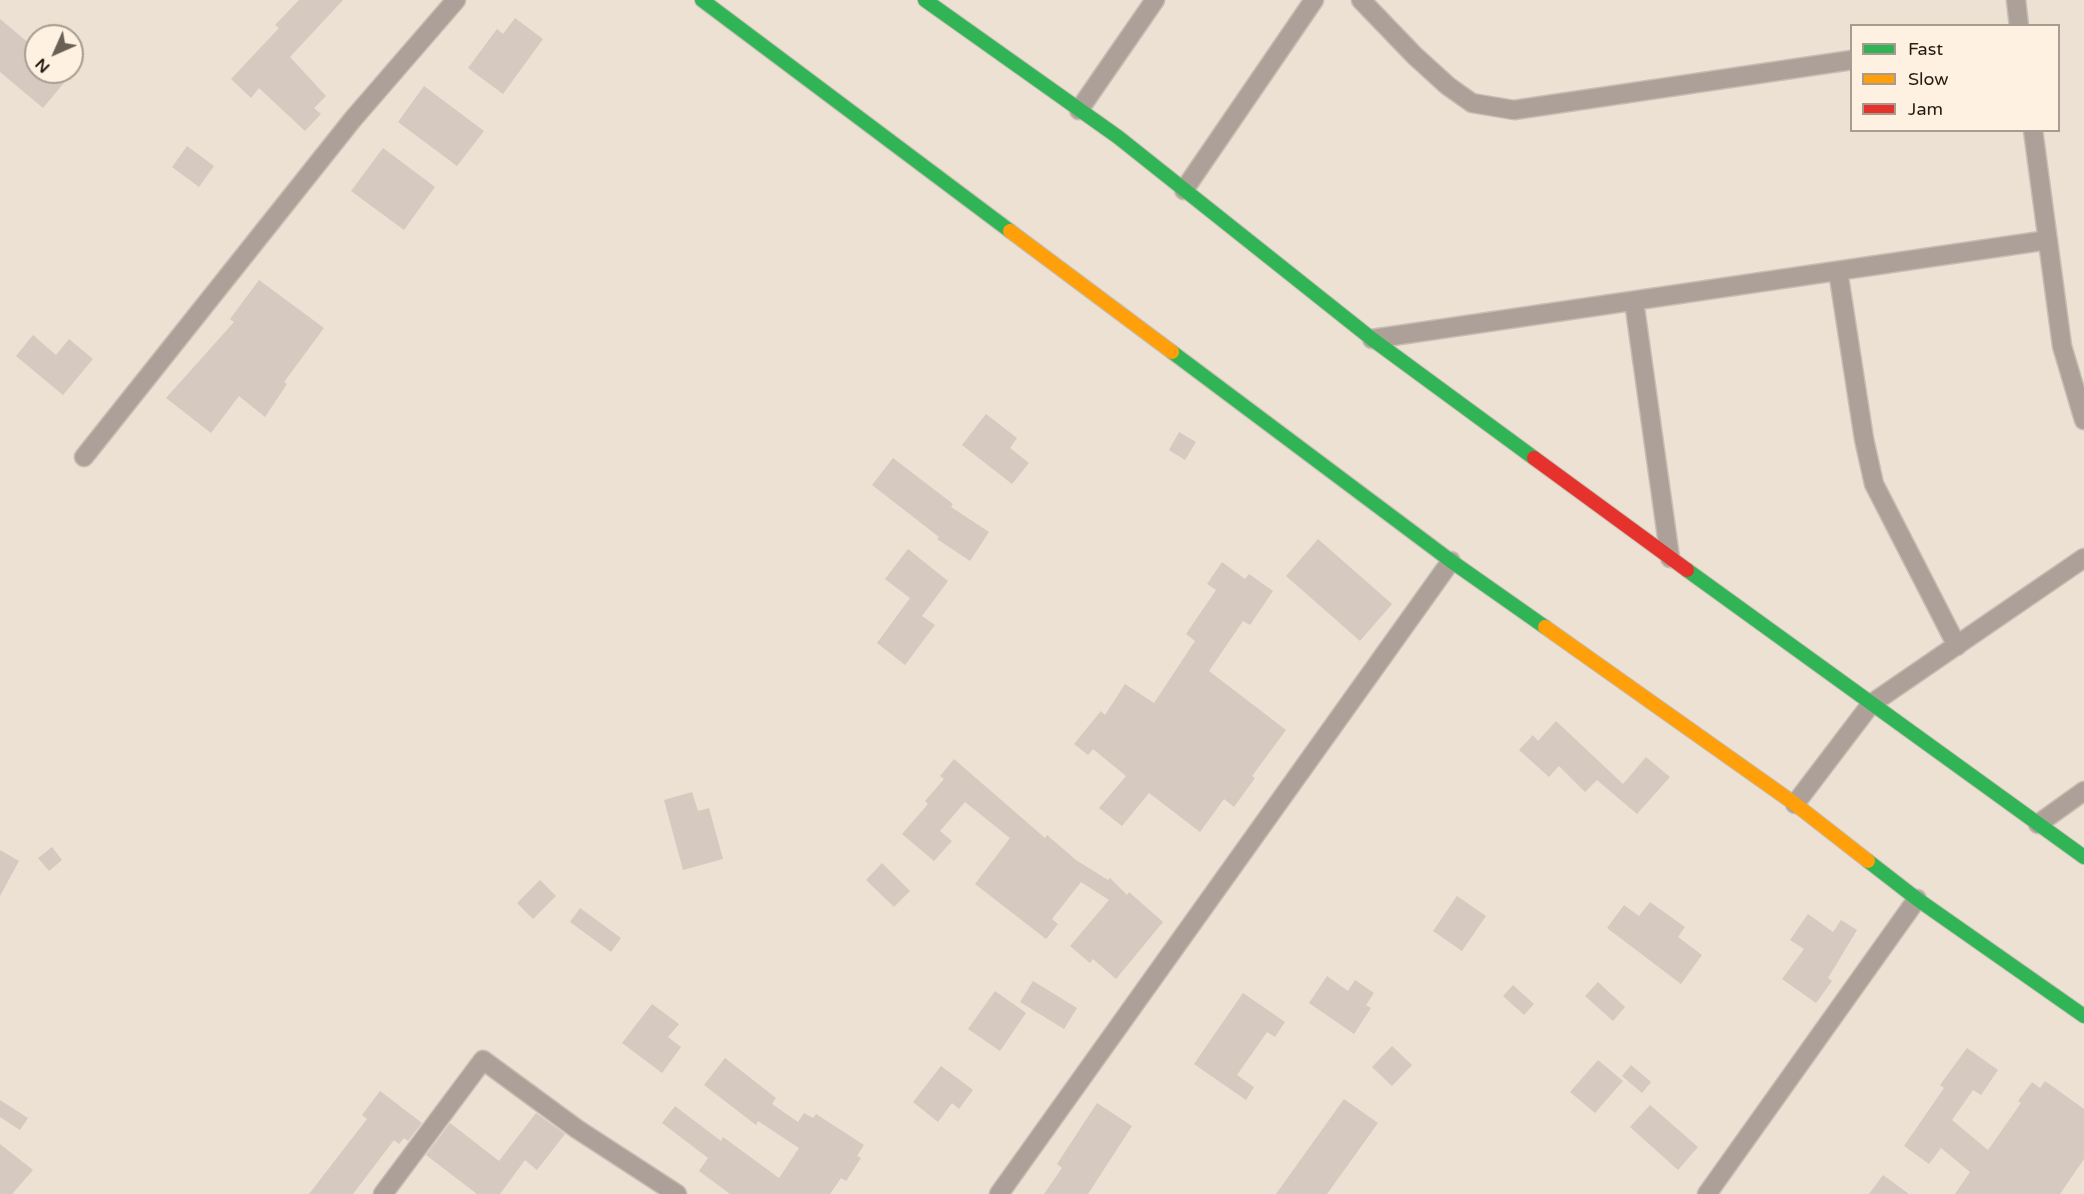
<!DOCTYPE html>
<html>
<head>
<meta charset="utf-8">
<style>
  body { margin:0 }
  #map { position:relative; width:2084px; height:1194px; overflow:hidden; background:#ede1d3; font-family:"Varela Round",sans-serif }
  canvas { display:block }
  .legend { position:absolute; left:1850px; top:24px; width:210px; height:108px; box-sizing:border-box; background:#fef1e1; border:2px solid #a79c8f; margin:0; padding:8px 10px; list-style:none; font-size:18px; color:#241c13 }
  .legend li { display:flex; align-items:center; gap:12px; height:30px }
  .legend b { width:30px; border:2px solid #a79c8f }
  .north { position:absolute; left:24px; top:24px; width:60px; height:60px; box-sizing:border-box; background:#fef1e1; border:2px solid #a79c8f; border-radius:50%; rotate:225deg; font-size:16px; font-weight:700; line-height:24px; text-align:center; color:#241c13 }
  .north::after { content:''; display:block; margin:auto; width:21px; height:27px; background:#6a6156; clip-path:polygon(50% 0,100% 100%,50% 72%,0 100%) }
</style>
</head>
<body>
<div id="map">
<canvas width="2084" height="1194"></canvas>
<ul class="legend">
<li><b style="height:8px;background:#30b455"></b>Fast</li>
<li><b style="height:8px;background:#ff9f0a"></b>Slow</li>
<li><b style="height:8px;background:#e5322d"></b>Jam</li>
</ul>
<div class="north">N</div>
</div>
<script>
const ctx = document.querySelector('canvas').getContext('2d');
ctx.lineJoin = 'round';
function paint(path, color) {
  ctx.fillStyle = color;
  ctx.fill(path, 'evenodd');
}
function toPath(rows) {
  const path = new Path2D();
  for (const r of rows) {
    path.moveTo(r[0], r[1]);
    for (let i = 2; i < r.length; i += 2) path.lineTo(r[i], r[i + 1]);
  }
  return path;
}
function trace(path, color, width, dash) {
  ctx.strokeStyle = color;
  ctx.lineWidth = width;
  ctx.lineCap = dash ? 'butt' : 'round';
  ctx.setLineDash(dash || []);
  ctx.stroke(path);
}
paint(toPath([
  [299,0,343,0,290,57,326,96,314,108,321,114,305,131,259,88,251,98,231,79,279,28,275,25],
  [515,18,543,39,503,94,468,68,497,29,503,34],
  [0,19,36,49,36,72,73,72,43,108,0,72],
  [424,86,484,131,457,166,398,122],
  [187,146,214,166,199,187,172,167],
  [383,148,435,187,404,230,351,191],
  [259,280,324,328,284,382,287,384,265,417,239,396,211,433,166,398,234,322,230,319],
  [33,335,56,355,69,339,93,359,63,395,16,356],
  [986,414,1017,438,1010,448,1029,463,1012,484,962,445],
  [1179,432,1196,442,1185,460,1169,450],
  [893,458,953,504,951,507,989,532,970,561,937,539,939,537,872,485],
  [1318,539,1392,604,1360,641,1286,576],
  [908,549,948,581,922,616,935,625,905,665,877,643,910,598,885,579],
  [1222,562,1245,579,1249,574,1273,591,1250,625,1243,621,1209,671,1286,730,1252,776,1255,778,1234,807,1224,799,1200,832,1149,793,1122,826,1099,808,1126,776,1093,749,1088,755,1074,744,1101,711,1105,715,1125,684,1154,703,1195,641,1186,634,1216,590,1207,584],
  [1556,721,1623,784,1646,757,1670,777,1637,814,1597,780,1585,792,1559,766,1549,777,1519,750,1533,735,1538,741],
  [954,759,1045,838,1047,835,1076,860,1108,880,1110,878,1127,895,1129,892,1163,922,1116,979,1093,959,1090,963,1070,946,1109,900,1081,882,1052,919,1058,924,1046,939,975,884,1010,838,965,802,940,831,952,841,934,861,902,834,928,804,925,801,944,779,940,776],
  [692,792,698,811,709,808,723,859,683,870,664,800],
  [52,847,62,860,49,871,38,858],
  [0,850,19,861,0,896],
  [882,863,910,891,894,907,866,880],
  [540,880,556,896,533,919,517,903],
  [1457,896,1486,916,1462,951,1433,931],
  [1650,902,1685,927,1678,937,1702,955,1681,984,1607,928,1624,905,1639,916],
  [580,908,621,938,611,952,570,922],
  [1808,914,1833,932,1841,920,1857,930,1828,978,1832,981,1816,1003,1782,979,1804,949,1790,940],
  [1327,976,1348,991,1355,980,1374,993,1366,1005,1371,1008,1354,1034,1309,1003],
  [1033,981,1077,1008,1064,1029,1020,1002],
  [1598,982,1625,1007,1613,1021,1585,996],
  [1513,985,1534,1004,1524,1015,1503,996],
  [995,991,1026,1013,1000,1051,968,1029],
  [1243,993,1285,1022,1275,1037,1267,1032,1237,1075,1254,1087,1246,1100,1194,1064],
  [652,1004,679,1024,668,1037,681,1047,662,1073,622,1043],
  [1392,1046,1412,1065,1392,1086,1372,1067],
  [1967,1048,1998,1070,1981,1095,1973,1090,1952,1120,1988,1150,2021,1103,2018,1101,2032,1082,2040,1088,2045,1081,2084,1109,2084,1159,2060,1194,1955,1194,1970,1172,1941,1148,1929,1164,1904,1146,1944,1088,1940,1085],
  [725,1058,776,1098,772,1104,798,1122,804,1113,813,1118,816,1114,864,1145,857,1156,861,1158,846,1181,841,1178,830,1194,730,1194,699,1171,708,1158,662,1123,675,1106,721,1141,723,1137,779,1178,799,1148,758,1121,756,1125,704,1085],
  [1598,1060,1623,1081,1595,1113,1570,1092],
  [1631,1065,1651,1082,1642,1093,1622,1076],
  [941,1066,973,1090,959,1109,952,1103,938,1122,913,1102],
  [380,1091,422,1123,408,1141,404,1138,399,1144,394,1140,353,1194,309,1194,367,1119,362,1115],
  [1344,1099,1378,1123,1327,1194,1276,1194],
  [0,1100,28,1118,20,1130,0,1117],
  [1097,1103,1132,1126,1088,1194,1044,1194,1062,1168,1057,1164],
  [1650,1105,1698,1147,1678,1170,1630,1127],
  [536,1113,565,1134,537,1170,525,1160,500,1194,477,1194,426,1155,450,1123,499,1161],
  [0,1144,33,1170,12,1194,0,1194],
  [1883,1175,1909,1194,1869,1194]
]), '#d5c9c0');
const street = toPath([
  [1361,0,1415,56,1448,86,1472,103,1514,110,1852,60],
  [2016,0,2019,26],
  [1079,110,1155,0],
  [2033,130,2062,346,2084,420],
  [1184,190,1314,0],
  [1838,271,1864,439,1874,484,1957,646],
  [1634,301,1670,558],
  [1372,339,2048,240],
  [84,457,353,119,456,0],
  [1795,804,1871,704,2084,558],
  [2038,824,2084,791],
  [383,1194,483,1060,577,1129,677,1194],
  [999,1194,1451,561],
  [1707,1194,1917,899]
]);
const fast = toPath([
  [702,0,1010,231],
  [925,0,1118,137,1372,339,1534,458],
  [1172,352,1451,561,1545,627],
  [1687,570,2084,857],
  [1868,861,1917,899,2084,1016]
]);
const slow = toPath([
  [1010,231,1172,352],
  [1545,627,1795,804,1868,861]
]);
const jam = toPath([
  [1534,458,1687,570]
]);
trace(street, '#c6beb3', 21);
trace(fast, '#c6beb3', 16);
trace(slow, '#c6beb3', 16);
trace(jam, '#c6beb3', 16);
trace(street, '#aca098', 18);
trace(fast, '#30b455', 14);
trace(slow, '#ff9f0a', 14);
trace(jam, '#e5322d', 14);
</script>
</body>
</html>
